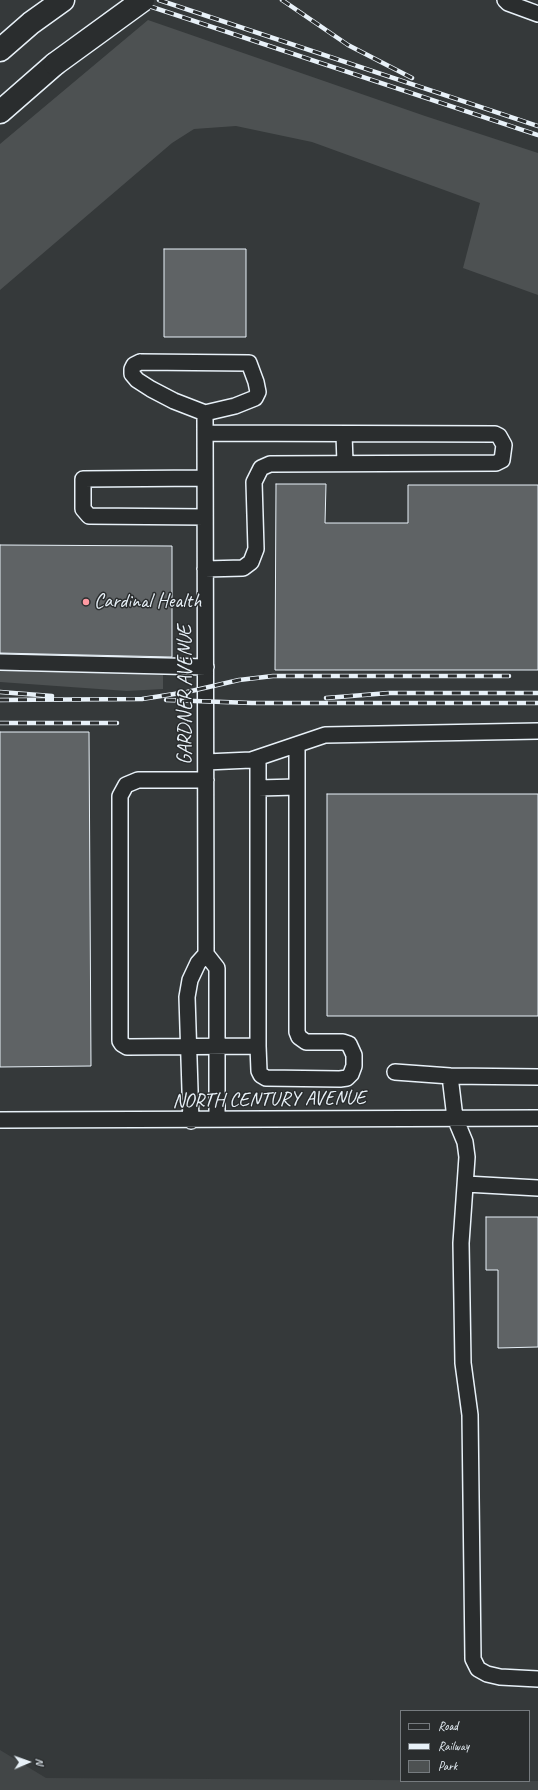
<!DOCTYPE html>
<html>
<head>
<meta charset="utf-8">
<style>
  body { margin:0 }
  #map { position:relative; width:538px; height:1790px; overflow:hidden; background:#35393a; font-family:Caveat,sans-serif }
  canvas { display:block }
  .legend { position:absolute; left:400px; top:1710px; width:130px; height:72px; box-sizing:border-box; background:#2a2d2e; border:1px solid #767b7f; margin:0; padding:5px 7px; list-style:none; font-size:12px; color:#e8f1f8 }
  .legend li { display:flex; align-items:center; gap:8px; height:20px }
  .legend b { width:20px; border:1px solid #767b7f }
  .north { position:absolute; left:8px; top:1742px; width:40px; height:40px; -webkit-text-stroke:3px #2a2d2e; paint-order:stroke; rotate:88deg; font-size:11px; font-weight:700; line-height:16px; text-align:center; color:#e8f1f8 }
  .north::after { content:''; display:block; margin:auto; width:14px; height:18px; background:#e8f1f8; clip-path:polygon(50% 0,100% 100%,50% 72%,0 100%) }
</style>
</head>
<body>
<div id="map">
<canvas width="538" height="1790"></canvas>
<ul class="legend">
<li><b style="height:5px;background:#2a2d2e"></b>Road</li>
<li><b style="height:5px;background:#e8f1f8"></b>Railway</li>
<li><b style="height:11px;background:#4d5152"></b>Park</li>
</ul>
<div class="north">N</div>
</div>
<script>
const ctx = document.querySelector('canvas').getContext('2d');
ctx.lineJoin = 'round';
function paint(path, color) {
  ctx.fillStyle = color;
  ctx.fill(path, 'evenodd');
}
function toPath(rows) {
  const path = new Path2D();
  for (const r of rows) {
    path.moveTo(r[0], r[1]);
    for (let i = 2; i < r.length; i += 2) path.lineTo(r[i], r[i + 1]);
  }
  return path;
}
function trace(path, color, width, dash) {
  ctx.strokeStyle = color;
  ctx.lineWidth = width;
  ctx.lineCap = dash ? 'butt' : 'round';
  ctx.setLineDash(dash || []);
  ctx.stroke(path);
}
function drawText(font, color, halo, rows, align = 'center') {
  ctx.font = font + ' Caveat,sans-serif';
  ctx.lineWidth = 3;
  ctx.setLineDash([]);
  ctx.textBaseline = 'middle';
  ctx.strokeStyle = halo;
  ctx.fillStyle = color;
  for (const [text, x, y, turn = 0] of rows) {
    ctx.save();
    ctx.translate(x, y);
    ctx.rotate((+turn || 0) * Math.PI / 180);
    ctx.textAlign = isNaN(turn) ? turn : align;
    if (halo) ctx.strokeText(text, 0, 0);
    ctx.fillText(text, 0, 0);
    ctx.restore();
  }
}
paint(toPath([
  [0,1750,46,1778,538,1781,538,1790,0,1790]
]), '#424647');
paint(toPath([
  [148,20,425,116,538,153,538,295,463,268,480,203,312,142,236,126,194,129,172,143,0,290,0,144],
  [0,670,163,672,163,689,127,691,0,682]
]), '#4d5152');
const building = toPath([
  [164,249,246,249,246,337,164,337,164,249],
  [276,484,326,484,325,523,408,523,408,485,538,485,538,670,275,670,276,484],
  [0,545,172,546,172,657,0,653,0,545],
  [0,732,89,732,91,1066,0,1067,0,732],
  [327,794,538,794,538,1016,327,1016,327,794],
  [486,1217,538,1217,538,1347,498,1348,498,1270,486,1270,486,1217]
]);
paint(building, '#5f6365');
trace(building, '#e8f1f8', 1);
const minor = toPath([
  [505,0,508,3,538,14],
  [140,362,249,363,256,382,258,392,255,398,235,406,205,413,174,401,151,389,137,380,132,374,132,369,134,365,140,362],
  [205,413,206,954,217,968,217,1119],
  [205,433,495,434,499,436,504,445,502,460,496,463,270,464,261,468,254,482,256,549,251,562,243,568,205,569],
  [344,434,345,463],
  [205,478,83,479,83,509,89,516,205,517],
  [0,662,206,667],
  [258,758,258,1046],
  [206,762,251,760,325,735,538,731],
  [206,780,138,780,126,785,120,796,120,1041,122,1044,127,1047,258,1046,259,1071,261,1075,266,1078,340,1079,347,1078,351,1074,354,1066,354,1055,349,1044,343,1042,306,1042,299,1037,297,1032,297,745],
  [258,788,297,787],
  [395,1072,450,1076],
  [538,1077,450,1076,455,1118,465,1142,467,1157,461,1243,463,1363,470,1415,473,1659,478,1669,487,1674,500,1677,538,1679],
  [0,1120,538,1118],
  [191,1121,187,997,190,980,198,963,206,954],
  [466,1184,538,1188]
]);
const highway = toPath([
  [0,50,31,23,63,0],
  [0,112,55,64]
]);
trace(minor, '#e8f1f8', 18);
trace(highway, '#e8f1f8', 25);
trace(minor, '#2a2d2e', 15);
trace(highway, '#2a2d2e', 22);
const rail = toPath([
  [131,0,538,135],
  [159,0,538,126],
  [282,0,348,45,412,78],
  [0,692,52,696],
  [326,698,389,693,538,693],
  [0,700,142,699,187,692,239,680,273,676,509,676],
  [166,700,252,703,538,703],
  [0,723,117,723]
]);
trace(rail, '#e8f1f8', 4.5);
trace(rail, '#2a2d2e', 3, [9]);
const highwayBridge = toPath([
  [55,64,143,0]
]);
trace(highwayBridge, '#e8f1f8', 25, []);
trace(highwayBridge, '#2a2d2e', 22);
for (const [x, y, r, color] of [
  [86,602,4,"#ff9aa2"]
]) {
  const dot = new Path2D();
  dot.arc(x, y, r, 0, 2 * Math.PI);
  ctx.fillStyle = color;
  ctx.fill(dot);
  trace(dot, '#2a2d2e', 1.5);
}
drawText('20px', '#e8f1f8', '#2a2d2e', [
  ["Cardinal Health",94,602]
], 'left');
drawText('20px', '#e8f1f8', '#2a2d2e', [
  ["GARDNER AVENUE",186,695,-90],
  ["NORTH CENTURY AVENUE",269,1100,-1]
]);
</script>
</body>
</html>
